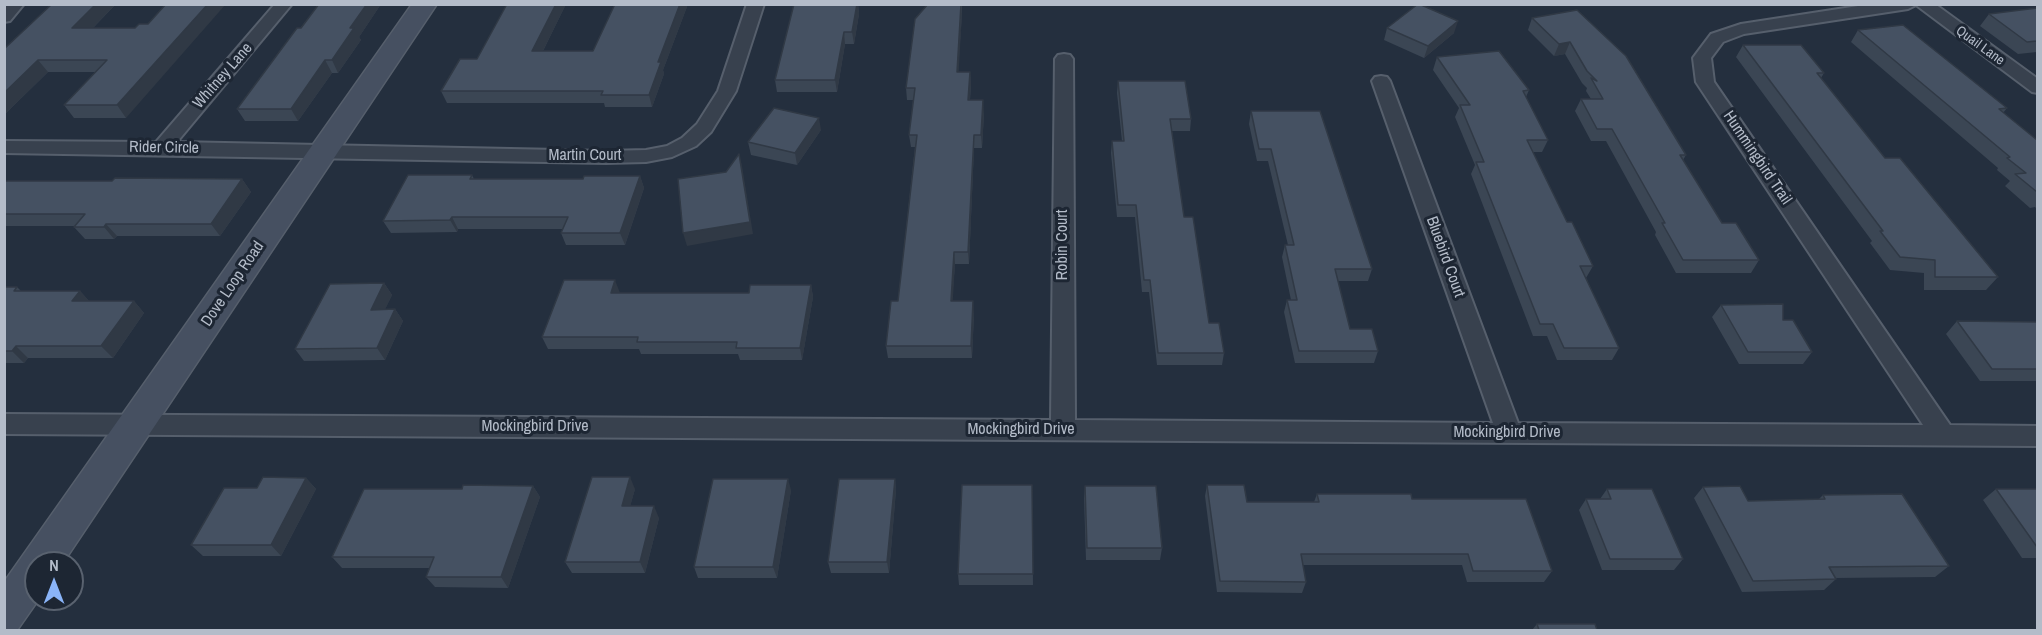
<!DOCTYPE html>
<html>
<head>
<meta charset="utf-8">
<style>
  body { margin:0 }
  #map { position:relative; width:2042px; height:635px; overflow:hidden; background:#242f3e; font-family:"Archivo Narrow",sans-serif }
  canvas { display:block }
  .frame { position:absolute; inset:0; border:6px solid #b4bcc9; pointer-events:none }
  .north { position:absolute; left:24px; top:551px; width:60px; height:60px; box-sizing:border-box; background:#1d2633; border:2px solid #59626f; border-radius:50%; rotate:0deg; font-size:16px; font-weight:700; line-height:24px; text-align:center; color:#b4bcc9 }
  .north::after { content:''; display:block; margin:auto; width:21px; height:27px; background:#8ab4f8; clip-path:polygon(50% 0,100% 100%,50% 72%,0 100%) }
</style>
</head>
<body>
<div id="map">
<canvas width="2042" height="635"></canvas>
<div class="frame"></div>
<div class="north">N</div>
</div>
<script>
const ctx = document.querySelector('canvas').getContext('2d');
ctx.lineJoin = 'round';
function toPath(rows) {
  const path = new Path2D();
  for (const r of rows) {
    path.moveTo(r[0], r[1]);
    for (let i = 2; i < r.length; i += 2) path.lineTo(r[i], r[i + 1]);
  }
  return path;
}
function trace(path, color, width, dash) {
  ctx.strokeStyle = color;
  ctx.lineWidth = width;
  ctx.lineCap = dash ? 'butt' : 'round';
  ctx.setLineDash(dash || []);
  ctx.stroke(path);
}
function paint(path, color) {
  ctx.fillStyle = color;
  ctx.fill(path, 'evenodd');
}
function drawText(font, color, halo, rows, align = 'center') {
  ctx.font = font + ' "Archivo Narrow",sans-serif';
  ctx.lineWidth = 6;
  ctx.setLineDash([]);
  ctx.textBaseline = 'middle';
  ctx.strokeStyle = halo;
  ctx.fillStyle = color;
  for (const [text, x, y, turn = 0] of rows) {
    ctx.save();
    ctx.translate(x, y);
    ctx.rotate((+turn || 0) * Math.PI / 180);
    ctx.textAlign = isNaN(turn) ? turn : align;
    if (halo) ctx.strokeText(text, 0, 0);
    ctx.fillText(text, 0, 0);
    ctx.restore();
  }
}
const street = toPath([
  [6,4,24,4,10,21,4,22,6,4],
  [275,4,292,4,177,142,606,151,646,150,667,146,682,138,697,124,718,91,747,4,764,4,736,91,711,132,696,146,672,157,646,162,606,163,4,153,4,141,156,142,275,4],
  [1871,4,1935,4,2038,79,2038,93,2032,92,1916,5,1908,9,1744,34,1723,42,1711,58,1714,82,1950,425,2038,426,2038,446,4,434,4,414,1051,420,1055,59,1058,55,1064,54,1070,55,1073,59,1075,420,1493,423,1372,81,1375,77,1381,76,1387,77,1390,81,1518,423,1923,425,1696,82,1693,58,1711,34,1741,24,1871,4]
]);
const secondary = toPath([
  [412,4,437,4,63,563,36,563,36,599,39,599,18,629,4,630,4,582,412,4]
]);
trace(street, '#565f6c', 4);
trace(secondary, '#565f6c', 3);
paint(street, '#38414e');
paint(secondary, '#465061');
paint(toPath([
  [116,4,93,28,135,28,126,118,74,118,64,105,96,72,48,72,4,115,4,49],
  [319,4,381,4,359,37,361,40,338,73,332,73,298,121,245,121,237,109],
  [507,4,566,4,543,51,593,51,615,4,688,4,663,70,664,74,652,107,605,107,604,103,447,103,441,91,477,59],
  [794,4,858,4,859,14,854,44,845,44,837,92,777,92,775,80],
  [962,4,962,13,958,72,970,72,971,84,970,100,984,113,982,148,974,148,969,264,955,264,952,301,974,313,972,358,888,358,886,346,898,301,915,147,911,147,909,135,913,100,907,100,906,88],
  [2037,8,2037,52,2018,54,1980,26,1989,14],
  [1577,10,1686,155,1683,160,1722,223,1759,260,1751,273,1676,273,1655,235,1656,232,1606,141,1591,141,1575,111,1581,99,1591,99,1586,91,1587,88,1582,83,1565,54,1554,56,1528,30,1532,18],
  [1387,28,1454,33,1424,58,1384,40],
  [1858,30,2007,108,2003,113,2037,140,2037,209,2035,207,2030,208,2005,186,2010,181,1997,170,1998,168,1851,42],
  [1743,45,1824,73,1821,78,1885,158,1998,277,1986,290,1924,290,1924,273,1890,270,1870,243,1872,241,1736,57],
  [1437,57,1529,90,1526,97,1548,140,1542,152,1533,152,1567,222,1593,266,1586,278,1619,348,1612,360,1557,360,1547,336,1533,336,1471,174,1475,165,1455,117,1459,108,1433,70],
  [1118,81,1191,119,1190,131,1172,131,1184,217,1209,323,1224,353,1222,365,1157,365,1149,292,1142,292,1135,217,1117,217,1111,153,1112,141,1122,141,1117,93],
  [1251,111,1372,269,1368,281,1338,281,1350,329,1378,351,1374,363,1295,363,1284,312,1287,300,1291,300,1282,257,1285,245,1288,245,1268,161,1257,161,1249,124],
  [821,130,797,165,751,155,748,142],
  [472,175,474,179,583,179,640,176,644,188,625,245,566,245,561,233,563,229,458,229,457,232,391,233,383,221],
  [242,179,251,192,220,236,117,236,114,239,85,239,74,227,75,226,4,226,4,181,112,181],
  [384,283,392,295,385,309,395,309,403,321,385,360,304,361,295,349],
  [811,285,813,297,802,360,740,360,738,354,641,354,639,349,548,349,542,337,620,293,749,293],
  [4,287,17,287,21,291,80,291,89,301,134,301,144,313,113,358,28,358,24,363,4,363],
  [1721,305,1783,320,1812,352,1803,364,1739,364,1712,317],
  [1957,321,2037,322,2037,381,1980,381,1946,334],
  [306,478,316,489,281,556,203,556,191,545,257,488],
  [895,479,896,490,889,573,831,573,828,562],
  [1032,485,1033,585,959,585,958,574],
  [1207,485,1247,502,1314,502,1317,494,1412,499,1552,571,1544,582,1467,582,1462,565,1303,565,1306,582,1302,593,1217,592,1205,496],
  [533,486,540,497,508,588,435,587,426,577,430,568,342,568,332,557,462,489],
  [1085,486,1162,548,1160,560,1086,560,1084,498],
  [1703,487,1748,501,1819,499,1823,495,1949,566,1935,577,1835,578,1836,579,1824,590,1742,592,1694,498],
  [635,489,630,506,659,518,645,573,572,573,565,562],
  [1607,489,1683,559,1674,570,1602,570,1579,510,1586,499,1600,499],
  [1996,489,2037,489,2037,558,2022,558,1983,500],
  [791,490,777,578,698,578,694,567],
  [1537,624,1597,630,1532,630]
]), '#3b4654');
paint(toPath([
  [96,4,116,4,81,40,72,28],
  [208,4,226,4,126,118,117,105],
  [367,4,381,4,359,37,361,40,338,73,332,60,350,28],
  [556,4,566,4,537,63,532,51],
  [680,4,688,4,663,70,664,74,652,107,649,95,658,62],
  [855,4,858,4,859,14,854,44,852,32],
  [962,4,962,13,958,84,957,72],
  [1458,21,1454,33,1424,58,1428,46],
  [844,32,845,44,837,92,835,80],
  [1570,42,1565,54,1554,56,1559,44],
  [38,60,48,72,4,115,4,93],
  [325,60,332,73,298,121,291,109],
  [970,72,971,84,969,113,968,100],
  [983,100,984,113,982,148,981,135],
  [819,118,821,130,797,165,795,153],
  [974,135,974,148,969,264,968,252],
  [739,154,742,166,753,234,687,246,683,233],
  [640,176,644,188,625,245,620,233],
  [242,179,251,192,220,236,211,224],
  [452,217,458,229,457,232,450,220],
  [106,224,117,236,114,239,104,227],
  [954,252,955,264,952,313,951,301],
  [615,280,620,293,611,293],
  [384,283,392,295,379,322,371,310],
  [811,285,813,297,802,360,800,348],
  [80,291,91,303,72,301],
  [134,301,144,313,113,358,101,346],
  [973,301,974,313,972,358,971,346],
  [395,309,403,321,385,360,377,348],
  [16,346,28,358,24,363,12,351],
  [630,477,635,489,627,518,622,506],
  [306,478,316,489,281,556,271,545],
  [788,479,791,490,777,578,773,567],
  [895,479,896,490,889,573,887,562],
  [533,486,540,497,508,588,501,577],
  [654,506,659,518,645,573,640,562]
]), '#303945');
const building = toPath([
  [52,4,96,4,72,28,135,28,139,24,148,24,166,4,208,4,117,105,64,105,107,60,38,60,4,93,4,49,52,4],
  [319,4,367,4,350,28,354,28,332,60,325,60,291,109,237,109,297,28,301,28,319,4],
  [507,4,556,4,532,51,593,51,615,4,680,4,658,62,661,62,649,95,601,95,603,91,441,91,460,59,477,59,507,4],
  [794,4,857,4,852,32,844,32,835,80,775,80,794,4],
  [928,4,961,4,957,72,970,72,968,100,983,100,981,135,974,135,968,252,954,252,951,301,973,301,971,346,886,346,891,301,898,301,917,135,909,135,915,88,906,88,915,19,928,4],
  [1418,4,1419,4,1458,21,1428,46,1387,28,1418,4],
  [2037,8,2037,41,2027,42,1989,14,2037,8],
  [1577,10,1626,56,1686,155,1680,155,1722,223,1736,223,1759,260,1683,260,1662,223,1665,223,1612,129,1597,129,1581,99,1603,99,1591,78,1597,81,1587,71,1570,42,1559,44,1532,18,1577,10],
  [1903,25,2007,108,1999,109,2037,140,2037,192,2015,174,2026,173,2007,158,2010,157,1858,30,1903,25],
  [1743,45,1801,45,1824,73,1817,73,1885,158,1900,158,1998,277,1935,277,1935,260,1900,257,1880,231,1883,231,1743,45],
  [1499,51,1529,90,1523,91,1548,140,1527,140,1567,222,1572,222,1593,266,1580,266,1619,348,1564,348,1553,324,1540,324,1476,162,1484,162,1460,105,1470,105,1437,57,1499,51],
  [1118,81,1185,81,1191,119,1170,119,1184,217,1193,217,1209,323,1219,323,1224,353,1158,353,1150,280,1144,280,1136,205,1118,205,1112,141,1124,141,1118,81],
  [774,108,819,118,795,153,748,142,774,108],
  [1251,111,1320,111,1372,269,1335,269,1350,329,1372,329,1378,351,1299,351,1287,300,1297,300,1285,245,1294,245,1271,149,1259,149,1251,111],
  [739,154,750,222,683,233,678,179,726,172,739,154],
  [408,175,472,175,470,179,583,179,584,176,640,176,620,233,561,233,568,217,452,217,450,220,383,221,408,175],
  [115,178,242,179,211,224,106,224,104,227,74,227,85,214,4,214,4,181,112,181,115,178],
  [564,280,615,280,611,293,749,293,750,285,811,285,800,348,736,348,737,342,637,342,638,337,542,337,564,280],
  [384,283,371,310,395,309,377,348,295,349,330,284,384,283],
  [4,287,17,287,14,291,80,291,72,301,134,301,101,346,16,346,12,351,4,351,4,287],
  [1783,304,1783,320,1793,320,1812,352,1748,352,1721,305,1783,304],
  [1957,321,2037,322,2037,369,1992,369,1957,321],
  [263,477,306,478,271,545,191,545,224,488,257,488,263,477],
  [592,477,630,477,622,506,654,506,640,562,565,562,592,477],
  [713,479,788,479,773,567,694,567,713,479],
  [839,479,895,479,887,562,828,562,839,479],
  [463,485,533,486,501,577,426,577,434,557,332,557,364,489,462,489,463,485],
  [962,485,1032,485,1033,574,958,574,962,485],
  [1207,485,1244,485,1247,502,1319,502,1317,494,1411,494,1412,499,1526,499,1552,571,1473,571,1468,554,1301,554,1306,582,1220,581,1207,485],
  [1085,486,1156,486,1162,548,1087,548,1085,486],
  [1740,486,1748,501,1825,499,1823,495,1902,494,1949,566,1829,567,1836,579,1753,581,1703,487,1740,486],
  [1607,489,1652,489,1683,559,1610,559,1586,499,1611,499,1607,489],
  [1996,489,2037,489,2037,547,1996,489],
  [1537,624,1595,624,1597,630,1539,630,1537,624]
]);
paint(building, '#455162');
trace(building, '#303945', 1.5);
drawText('14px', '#b4bcc9', '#1d2633', [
  ["Quail Lane",1980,46,36]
]);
drawText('16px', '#b4bcc9', '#1d2633', [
  ["Whitney Lane",223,76,-49],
  ["Rider Circle",164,148,1],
  ["Martin Court",585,156],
  ["Hummingbird Trail",1757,158,56],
  ["Robin Court",1063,245,-90],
  ["Bluebird Court",1445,257,70],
  ["Dove Loop Road",233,284,-56],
  ["Mockingbird Drive",535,427],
  ["Mockingbird Drive",1021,430],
  ["Mockingbird Drive",1507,433]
]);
</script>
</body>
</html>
